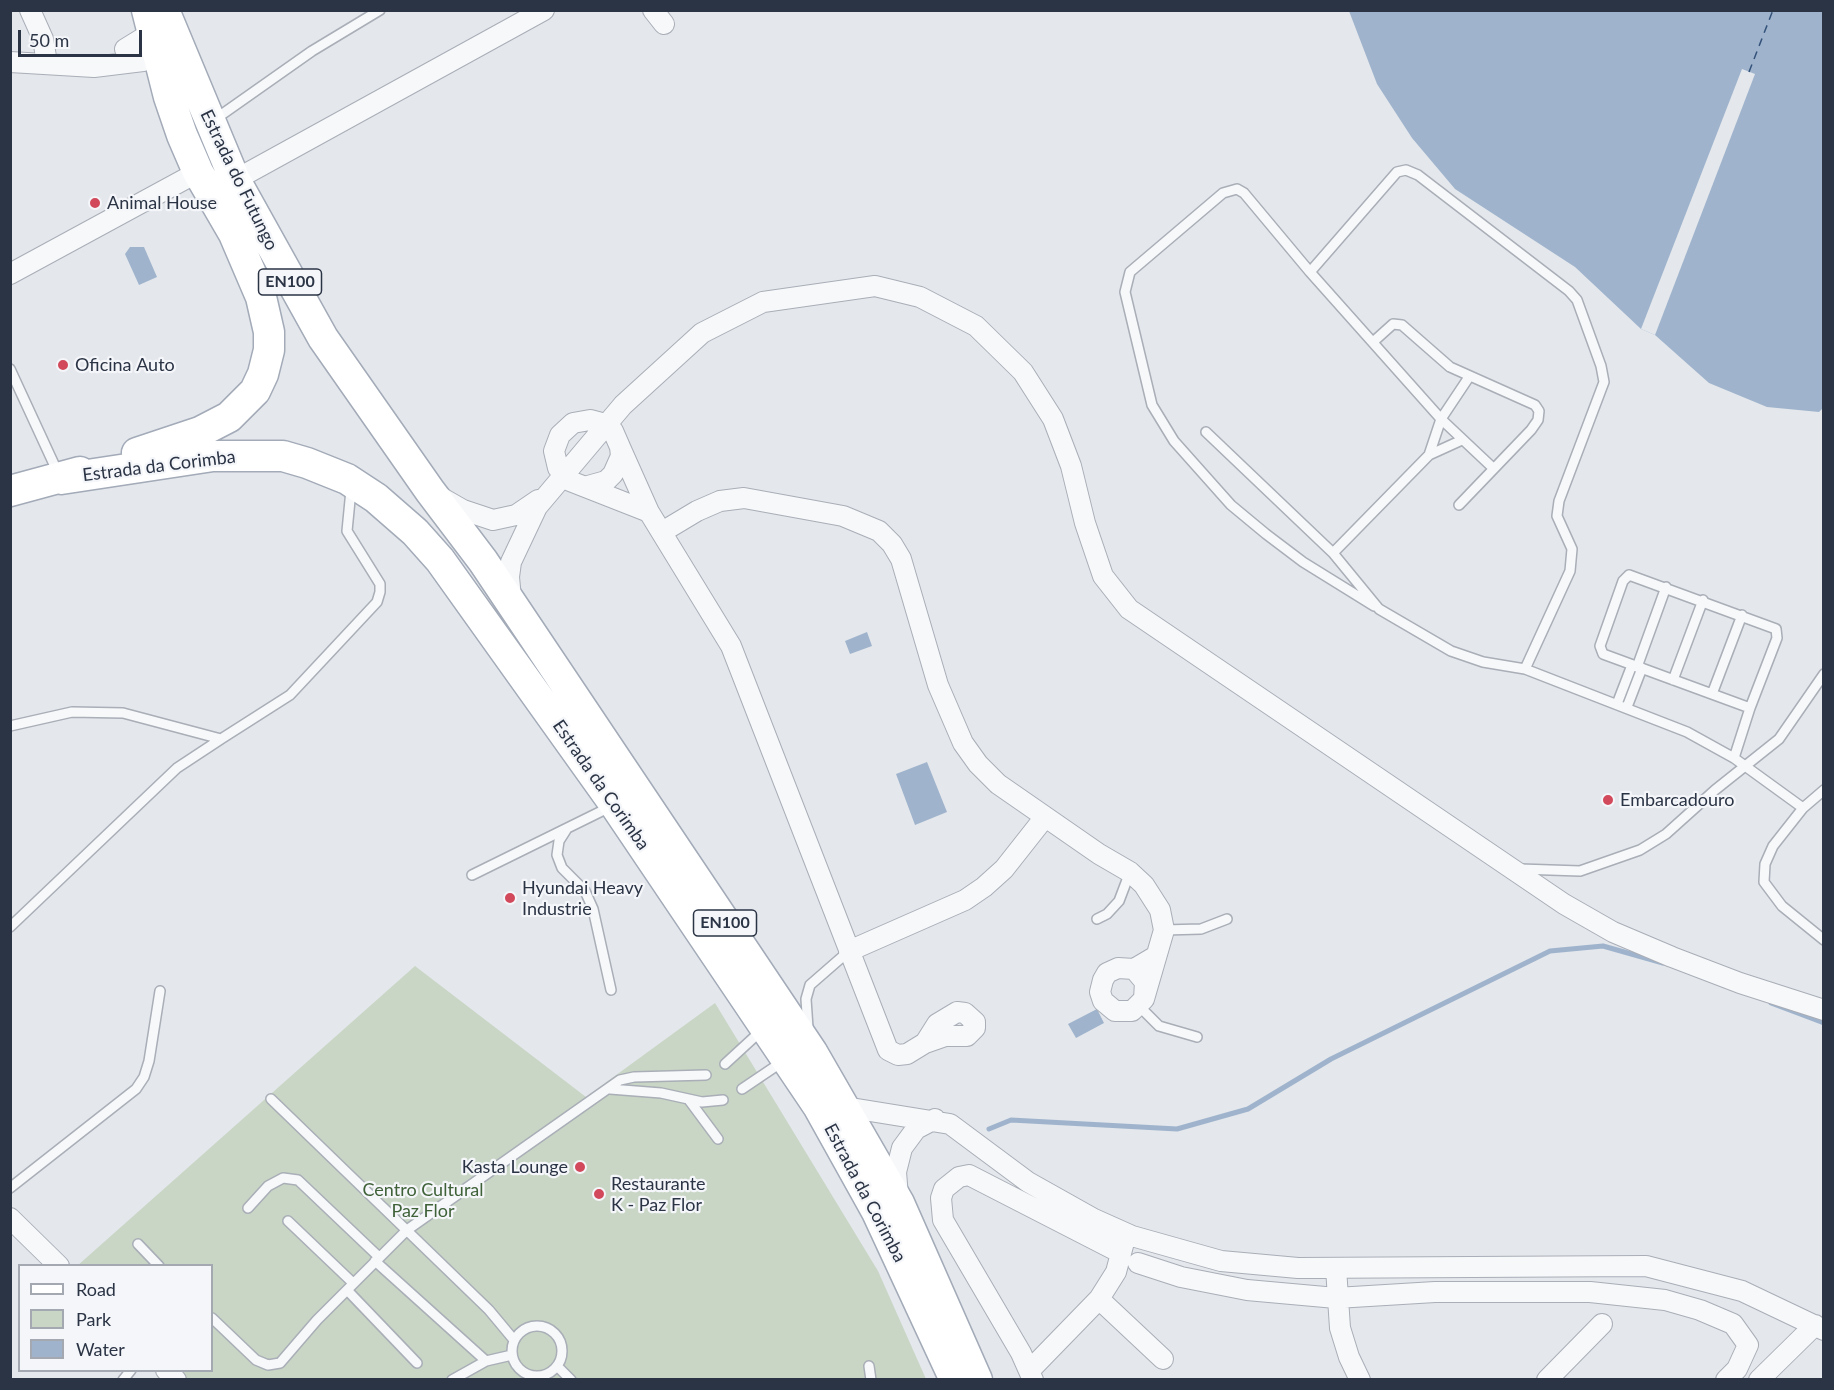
<!DOCTYPE html>
<html>
<head>
<meta charset="utf-8">
<style>
  body { margin:0 }
  #map { position:relative; width:1834px; height:1390px; overflow:hidden; background:#e4e7ec; font-family:Lato,sans-serif }
  canvas { display:block }
  .frame { position:absolute; inset:0; border:12px solid #2b3445; pointer-events:none }
  .legend { position:absolute; left:18px; top:1264px; width:195px; height:108px; box-sizing:border-box; background:#f4f6f9; border:2px solid #a4a8b1; margin:0; padding:8px 10px; list-style:none; font-size:18px; color:#2b3445 }
  .legend li { display:flex; align-items:center; gap:12px; height:30px }
  .legend b { width:30px; border:2px solid #a4a8b1 }
  .scale { position:absolute; left:18px; top:30px; width:124px; height:27px; box-sizing:border-box; border:3px solid #2b3445; border-top:0; padding-left:8px; font-size:18px; line-height:21px; white-space:nowrap; color:#2b3445; -webkit-text-stroke:4px #f4f6f9; paint-order:stroke }
</style>
</head>
<body>
<div id="map">
<canvas width="1834" height="1390"></canvas>
<div class="frame"></div>
<ul class="legend">
<li><b style="height:8px;background:#fff"></b>Road</li>
<li><b style="height:16px;background:#c9d6c5"></b>Park</li>
<li><b style="height:16px;background:#9fb4cc"></b>Water</li>
</ul>
<div class="scale">50 m</div>
</div>
<script>
const ctx = document.querySelector('canvas').getContext('2d');
ctx.lineJoin = 'round';
function paint(path, color) {
  ctx.fillStyle = color;
  ctx.fill(path, 'evenodd');
}
function toPath(rows) {
  const path = new Path2D();
  for (const r of rows) {
    if (r.length === 3) {
      path.moveTo(r[0] + r[2], r[1]);
      path.arc(r[0], r[1], r[2], 0, 2 * Math.PI);
      continue;
    }
    path.moveTo(r[0], r[1]);
    for (let i = 2; i < r.length; i += 2) path.lineTo(r[i], r[i + 1]);
  }
  return path;
}
function trace(path, color, width, dash) {
  ctx.strokeStyle = color;
  ctx.lineWidth = width;
  ctx.lineCap = dash ? 'butt' : 'round';
  ctx.setLineDash(dash || []);
  ctx.stroke(path);
}
function drawText(font, color, halo, rows, align = 'center') {
  ctx.font = font + ' Lato,sans-serif';
  ctx.lineWidth = 4.5;
  ctx.setLineDash([]);
  ctx.textBaseline = 'middle';
  ctx.strokeStyle = halo;
  ctx.fillStyle = color;
  for (const [text, x, y, turn = 0] of rows) {
    ctx.save();
    ctx.translate(x, y);
    ctx.rotate((+turn || 0) * Math.PI / 180);
    ctx.textAlign = isNaN(turn) ? turn : align;
    if (halo) ctx.strokeText(text, 0, 0);
    ctx.fillText(text, 0, 0);
    ctx.restore();
  }
}
paint(toPath([
  [415,966,586,1097,715,1003,878,1271,926,1379,187,1379,178,1371,212,1370,212,1266,77,1266]
]), '#c9d6c5');
paint(toPath([
  [1349,11,1823,11,1823,408,1819,412,1767,407,1709,383,1655,335,1641,329,1575,267,1455,189,1412,138,1377,84],
  [130,247,144,247,157,277,139,285,125,254],
  [867,632,872,646,850,654,845,641],
  [927,762,947,812,915,825,896,774],
  [1097,1009,1104,1023,1076,1038,1068,1024]
]), '#9fb4cc');
paint(toPath([
  [1742,69,1755,74,1655,335,1641,329]
]), '#e4e7ec');
trace(toPath([
  [1771,1003,1824,1023],
  [989,1129,1011,1120,1177,1129,1248,1109,1331,1059,1550,951,1603,946,1663,963]
]), '#9fb4cc', 5);
trace(toPath([
  [1749,72,1773,10]
]), '#34527a', 1.5, [8, 6]);
const service = toPath([
  [214,120,312,51,380,10],
  [1373,342,1393,324,1402,325,1450,367,1535,405,1539,411,1538,420,1531,430,1459,505],
  [10,369,58,473],
  [1206,432,1333,553,1379,609,1451,651,1483,662,1525,669,1570,571,1572,549,1557,516,1559,501,1604,382,1601,366,1577,300,1569,291,1418,175,1406,170,1397,172,1310,272],
  [1429,455,1441,419,1469,377],
  [1333,553,1429,455,1462,440],
  [1629,575,1776,629,1777,638,1750,708,1603,654,1600,646,1623,581,1629,575],
  [1374,606,1303,562,1266,534,1231,505,1174,441,1152,405,1125,292,1130,272,1223,193,1237,189,1244,193,1310,272,1441,419,1493,468],
  [1637,667,1666,587],
  [1525,669,1687,732,1734,758,1803,808,1773,846,1765,864,1764,882,1782,906,1824,940],
  [1673,680,1703,600],
  [1712,694,1742,615],
  [1617,704,1632,665],
  [1627,707,1642,668],
  [10,726,72,712,123,713,221,739,290,695,377,602,380,592,380,584,347,531,351,490],
  [1734,758,1750,708],
  [1803,808,1824,790],
  [566,830,559,841,557,855,562,868,585,891,593,909,611,990],
  [1520,869,1580,871,1640,850,1666,834,1715,790,1779,739,1824,674],
  [472,875,610,807],
  [1097,919,1107,914,1119,901,1130,872],
  [10,927,177,768,221,739],
  [1164,930,1201,929,1227,919],
  [1139,1006,1159,1026,1197,1037],
  [808,1028,806,999,810,985,849,951],
  [725,1064,762,1030],
  [610,1089,661,1093,702,1102,723,1100],
  [742,1089,782,1062],
  [271,1099,489,1310,514,1340],
  [689,1100,718,1139],
  [10,1188,136,1089,144,1077,149,1061,160,991],
  [248,1208,268,1186,283,1178,298,1180,379,1257],
  [288,1221,353,1283],
  [138,1244,159,1266],
  [375,1261,486,1361],
  [347,1290,417,1363],
  [212,1318,256,1360,268,1365,280,1363,317,1320,407,1230,620,1080,634,1077,706,1075],
  [537,1351,25],
  [869,1366,871,1380],
  [558,1367,571,1380],
  [123,1380,131,1370],
  [452,1380,486,1361,512,1355]
]);
const minor = toPath([
  [30,10,43,39,47,63],
  [653,10,664,24],
  [125,49,151,33],
  [10,62,94,67,143,61,158,55],
  [235,180,544,10],
  [10,274,198,172],
  [620,447,649,512,731,646,888,1050,898,1055,907,1054,925,1043,937,1024,957,1012,965,1013,975,1022,975,1028,967,1036,945,1036,925,1043],
  [588,486,606,481,613,474,621,456,620,447,613,431,605,424,590,420,573,423,560,435,554,451,558,468,570,481,649,512],
  [442,498,463,510,493,520,516,515,538,500],
  [662,532,697,511,720,501,744,498,843,516,879,531,892,544,901,559,938,685,963,743,978,764,998,784,1099,854,1130,872,1144,885,1160,910,1164,930,1144,999],
  [511,598,509,577,511,562,537,507,623,405,702,333,763,302,875,286,920,297,976,326,1023,372,1053,419,1071,466,1085,523,1103,576,1129,609,1564,904,1613,932,1672,957,1740,983,1824,1010],
  [849,951,965,900,984,887,1004,869,1045,817],
  [1134,969,1145,982,1144,999,1132,1011,1115,1011,1103,1001,1100,992,1103,980,1107,973,1118,968,1134,969,1156,956],
  [845,1107,950,1124,1028,1182,1094,1219,1132,1236,1221,1261,1298,1268,1646,1266,1742,1291,1824,1330],
  [898,1196,896,1172,902,1148,916,1129,935,1119],
  [10,1218,59,1266],
  [1138,1263,1181,1277,1247,1290,1336,1298,1435,1292,1590,1292,1665,1300,1700,1310,1733,1324,1748,1345,1737,1369,1726,1380],
  [1336,1268,1340,1328,1349,1357,1360,1380],
  [1099,1299,1163,1359],
  [166,1370,176,1380],
  [1030,1370,1099,1299,1116,1272,1124,1242],
  [1033,1380,1021,1353,943,1220,941,1198,944,1189,959,1177,969,1175,1121,1253],
  [1547,1380,1602,1324],
  [1759,1380,1815,1325]
]);
const primary = toPath([
  [164,10,234,178,323,338,430,491,483,561,812,1052,899,1203,977,1380],
  [137,453,200,432,229,417,255,391,263,374,269,350,269,332,261,297,234,234,198,172,182,135,169,97,147,10],
  [61,479,213,456,283,456,307,463,347,479,376,498,415,532,440,560,615,805,818,1106,877,1212,955,1380],
  [10,491,80,472]
]);
trace(service, '#a9aeb7', 12);
trace(minor, '#a9aeb7', 22);
trace(primary, '#a3abb8', 33);
trace(service, '#f7f8fa', 9);
trace(minor, '#f7f8fa', 20);
trace(primary, '#fff', 30);
for (const [x, y, r, color] of [
  [95,203,6,"#d1495b"],
  [63,365,6,"#d1495b"],
  [1608,800,6,"#d1495b"],
  [510,898,6,"#d1495b"],
  [580,1167,6,"#d1495b"],
  [599,1194,6,"#d1495b"]
]) {
  const dot = new Path2D();
  dot.arc(x, y, r, 0, 2 * Math.PI);
  ctx.fillStyle = color;
  ctx.fill(dot);
  trace(dot, '#f4f6f9', 2);
}
for (const [x, y, w] of [
  [290,282,63],
  [725,923,63]
]) {
  const box = new Path2D();
  box.roundRect(x - w / 2, y - 13, w, 26, 4.5);
  ctx.fillStyle = '#f4f6f9';
  ctx.fill(box);
  trace(box, '#2b3445', 1.5);
}
drawText('bold 16px', '#2b3445', null, [
  ["EN100",290,282],
  ["EN100",725,923]
]);
drawText('18px', '#2b3445', '#f4f6f9', [
  ["Estrada do Futungo",239,180,64],
  ["Estrada da Corimba",159,466,-7],
  ["Estrada da Corimba",601,785,55],
  ["Estrada da Corimba",865,1193,62]
]);
drawText('18px', '#2b3445', '#f4f6f9', [
  ["Animal House",107,203],
  ["Oficina Auto",75,365],
  ["Embarcadouro",1620,800],
  ["Hyundai Heavy",522,888],
  ["Industrie",522,909],
  ["Kasta Lounge",568,1167,"right"],
  ["Restaurante",611,1184],
  ["K - Paz Flor",611,1205]
], 'left');
drawText('18px', '#3f6138', '#f4f6f9', [
  ["Centro Cultural",423,1190],
  ["Paz Flor",423,1211]
]);
</script>
</body>
</html>
